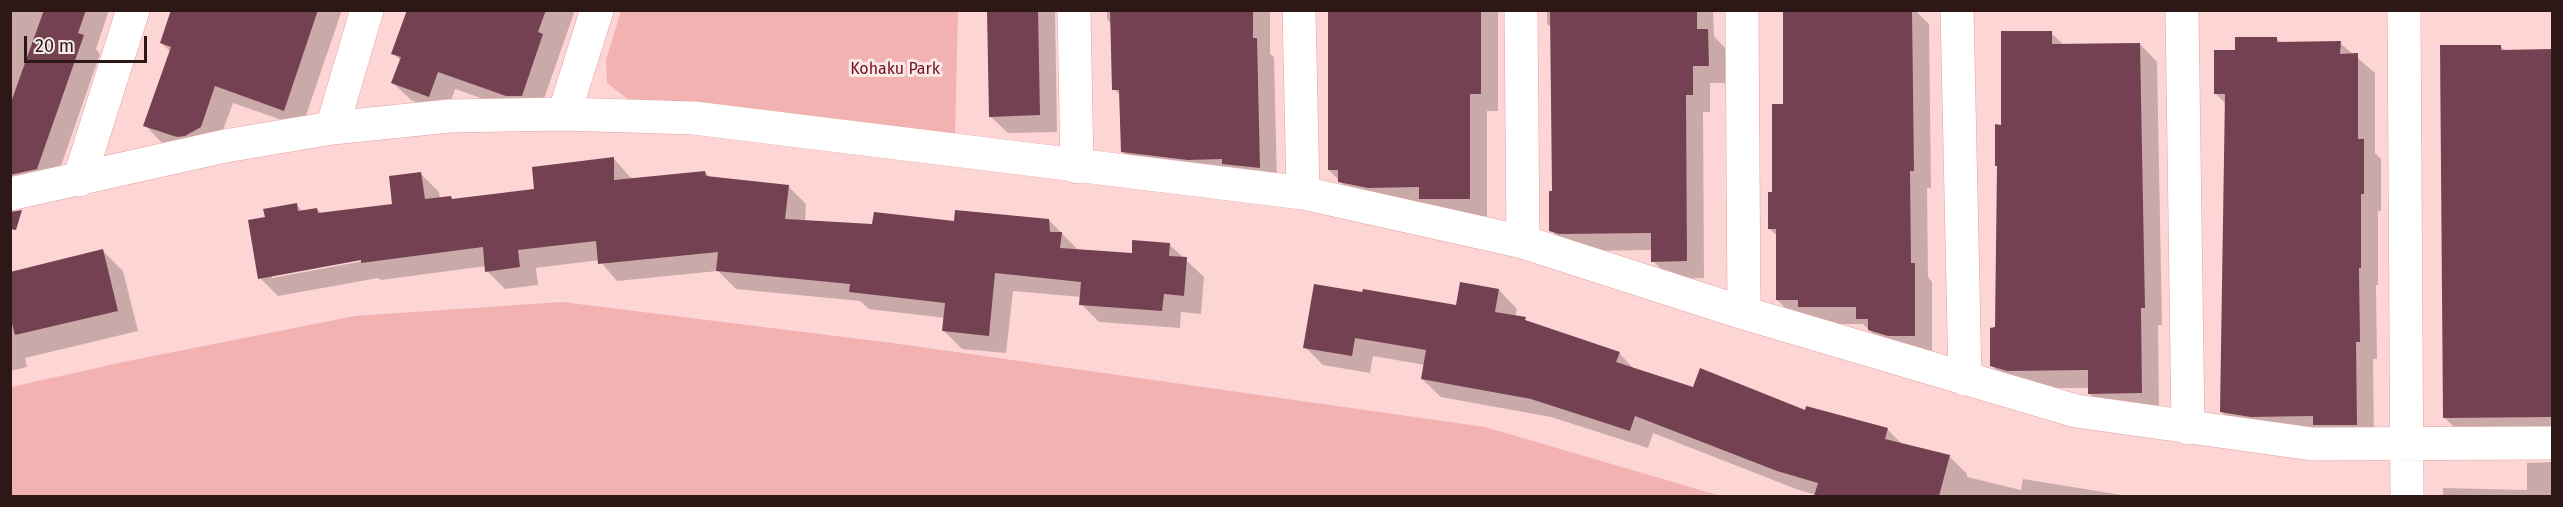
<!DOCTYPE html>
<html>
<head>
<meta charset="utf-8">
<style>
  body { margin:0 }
  #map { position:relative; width:2563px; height:507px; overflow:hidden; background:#fdd5d4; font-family:"Fira Sans",sans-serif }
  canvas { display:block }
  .frame { position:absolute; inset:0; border:12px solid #2d1717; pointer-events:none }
  .scale { position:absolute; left:24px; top:36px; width:123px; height:27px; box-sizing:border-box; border:3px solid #2d1717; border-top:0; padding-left:8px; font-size:18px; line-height:21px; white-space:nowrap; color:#2d1717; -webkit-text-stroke:4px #f7eae9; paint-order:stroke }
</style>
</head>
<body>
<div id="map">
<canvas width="2563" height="507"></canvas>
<div class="frame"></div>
<div class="scale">20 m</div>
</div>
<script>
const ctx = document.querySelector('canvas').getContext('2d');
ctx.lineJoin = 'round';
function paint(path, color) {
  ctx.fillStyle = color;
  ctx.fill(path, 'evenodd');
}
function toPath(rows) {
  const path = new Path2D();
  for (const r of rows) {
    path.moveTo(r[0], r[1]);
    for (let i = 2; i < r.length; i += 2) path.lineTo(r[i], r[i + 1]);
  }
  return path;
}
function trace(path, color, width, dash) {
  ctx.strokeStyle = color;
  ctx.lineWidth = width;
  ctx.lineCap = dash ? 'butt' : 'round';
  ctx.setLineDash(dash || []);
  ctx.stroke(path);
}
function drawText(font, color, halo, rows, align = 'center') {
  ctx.font = font + ' "Fira Sans",sans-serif';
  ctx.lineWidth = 6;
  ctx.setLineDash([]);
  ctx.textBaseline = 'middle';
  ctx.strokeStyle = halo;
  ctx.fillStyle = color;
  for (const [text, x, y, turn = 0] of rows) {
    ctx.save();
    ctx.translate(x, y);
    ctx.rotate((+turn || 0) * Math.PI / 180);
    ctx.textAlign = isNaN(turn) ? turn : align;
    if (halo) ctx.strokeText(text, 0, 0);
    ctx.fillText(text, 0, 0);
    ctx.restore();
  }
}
paint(toPath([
  [621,11,958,11,955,136,633,103,607,83,606,60],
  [562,302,892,343,1485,427,1721,496,11,496,11,387,128,361,355,316]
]), '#f3b2b2');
paint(toPath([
  [10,10,109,10,96,49,100,54,54,186,44,188,10,176],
  [173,10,342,10,302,127,233,103,218,144,196,154,162,143,145,125,171,52,161,43],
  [408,10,575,10,539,113,525,113,455,89,447,113,411,100,393,83,401,61,393,53],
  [988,10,1055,10,1057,132,1008,133,990,116],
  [1107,10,1270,10,1270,54,1274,57,1277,185,1140,169,1122,151,1121,96,1114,89,1112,25,1107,19],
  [1330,10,1498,10,1498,111,1487,111,1487,216,1438,216,1357,199,1329,170],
  [1547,10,1713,10,1714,36,1725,48,1725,83,1710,83,1710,112,1703,112,1704,278,1671,279,1653,261,1653,250,1577,251,1568,248,1551,230,1554,192,1552,28,1547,24],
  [1784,10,1915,10,1929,24,1931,188,1927,188,1928,277,1932,282,1932,353,1875,336,1863,324,1818,324,1795,317,1777,300,1777,236,1769,228,1784,105],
  [2051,33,2064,45,2140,44,2157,62,2162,325,2158,325,2159,410,2107,411,2089,393,2089,388,2025,388,2009,383,1991,365,1997,329,1998,168,1996,165,2003,126],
  [2276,38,2281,43,2340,43,2375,73,2375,153,2381,159,2381,211,2378,211,2378,285,2376,285,2377,359,2373,359,2374,442,2239,429,2222,412,2226,104,2215,93,2237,52],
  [2500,46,2506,51,2552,51,2552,442,2462,435,2445,418],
  [614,159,632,179,705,172,711,178,788,186,806,204,805,221,873,225,1049,220,1078,250,1133,254,1170,245,1204,277,1201,314,1181,312,1180,328,1099,322,1081,304,1081,297,1013,291,1006,353,962,349,944,331,945,318,869,309,860,301,736,289,718,271,617,281,599,260,536,268,538,285,505,289,487,271,486,266,381,280,378,278,278,296,260,278,267,218,297,205,303,212,317,209,322,214,394,205,421,174,439,192,440,199,453,200,536,191],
  [368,257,369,260,272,278,272,275],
  [103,251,123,271,138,331,25,358,27,367,10,371,10,273],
  [1499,290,1517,309,1515,317,1619,353,1635,370,1693,389,1887,429,1903,445,1949,456,1967,474,1967,477,2021,490,2023,479,2128,496,1815,496,1816,495,1796,489,1653,433,1648,448,1551,417,1441,397,1422,379,1425,365,1373,356,1370,373,1323,365,1305,347,1457,307],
  [2552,462,2552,496,2443,496,2443,488,2527,490,2527,463]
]), '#0003');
paint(toPath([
  [44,10,86,10,78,33,84,35,37,169,10,175,10,105],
  [171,10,318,10,284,111,215,86,201,127,185,136,177,137,143,126,171,47,160,43],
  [407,10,546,10,538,32,543,34,522,96,506,96,438,72,429,97,391,83,401,57,391,54],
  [987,10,1038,10,1040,115,989,117],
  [1110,10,1253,10,1253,38,1257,38,1260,168,1222,164,1222,159,1188,160,1121,152,1119,90,1112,90],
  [1328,10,1481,10,1481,94,1470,94,1470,199,1419,199,1419,187,1368,188,1338,182,1338,170,1328,170],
  [1550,10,1697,10,1697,29,1708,29,1709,66,1693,66,1693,95,1686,95,1687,261,1651,262,1651,233,1559,234,1549,231,1549,191,1552,191],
  [1783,10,1912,10,1914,171,1910,171,1911,263,1915,263,1915,336,1888,336,1868,330,1868,319,1856,319,1856,307,1798,307,1798,300,1776,300,1776,229,1768,229,1768,192,1772,192,1772,104,1783,104],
  [2001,31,2052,31,2052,44,2140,43,2145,308,2141,308,2142,393,2088,394,2088,370,2007,371,1990,366,1990,328,1995,327,1997,166,1995,166,1995,124,2001,125],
  [2235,37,2277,37,2277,42,2341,41,2340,54,2358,53,2358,139,2364,139,2364,194,2361,194,2361,268,2359,268,2360,342,2356,342,2357,425,2313,425,2313,416,2251,417,2220,412,2225,94,2214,94,2214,50,2235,50],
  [2440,45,2501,45,2501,50,2553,49,2553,417,2443,418],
  [614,157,614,180,705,171,706,176,789,185,785,219,872,224,874,212,954,221,955,210,1049,219,1050,232,1062,232,1060,248,1132,253,1132,240,1170,243,1169,256,1187,257,1184,296,1164,294,1162,311,1079,305,1081,282,995,273,989,336,942,331,945,303,849,292,850,284,716,271,718,252,598,264,596,241,518,250,520,267,485,272,483,247,361,263,361,260,258,279,248,220,265,217,263,209,297,203,298,211,317,208,318,213,392,204,389,176,421,172,425,199,451,196,452,199,534,189,532,167],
  [22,210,16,230,10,229,10,212],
  [103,249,118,311,15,335,10,316,10,272],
  [1460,282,1499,289,1495,312,1526,317,1525,320,1620,352,1616,362,1693,387,1700,368,1805,410,1806,406,1888,428,1885,439,1950,455,1939,496,1814,496,1818,483,1777,471,1635,416,1630,431,1531,399,1421,379,1426,350,1355,338,1352,356,1303,348,1314,284,1362,292,1363,289,1456,305]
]), '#744152');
const minor = toPath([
  [1074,10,1077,167],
  [1299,10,1303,193],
  [1521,10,1523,242],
  [1742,10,1744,313],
  [1957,10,1965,379],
  [2182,10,2188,428],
  [2404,10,2407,496],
  [564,114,597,10],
  [332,128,367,10],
  [79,180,133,10],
  [10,194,225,146,332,128,449,116,564,114,694,118,1303,193,1523,242,1744,313,2076,411,2312,444,2552,443]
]);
trace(minor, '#e1a3a2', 34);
trace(minor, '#fff', 33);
drawText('16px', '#730c1e', '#f7eae9', [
  ["Kohaku Park",895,70]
]);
</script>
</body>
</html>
